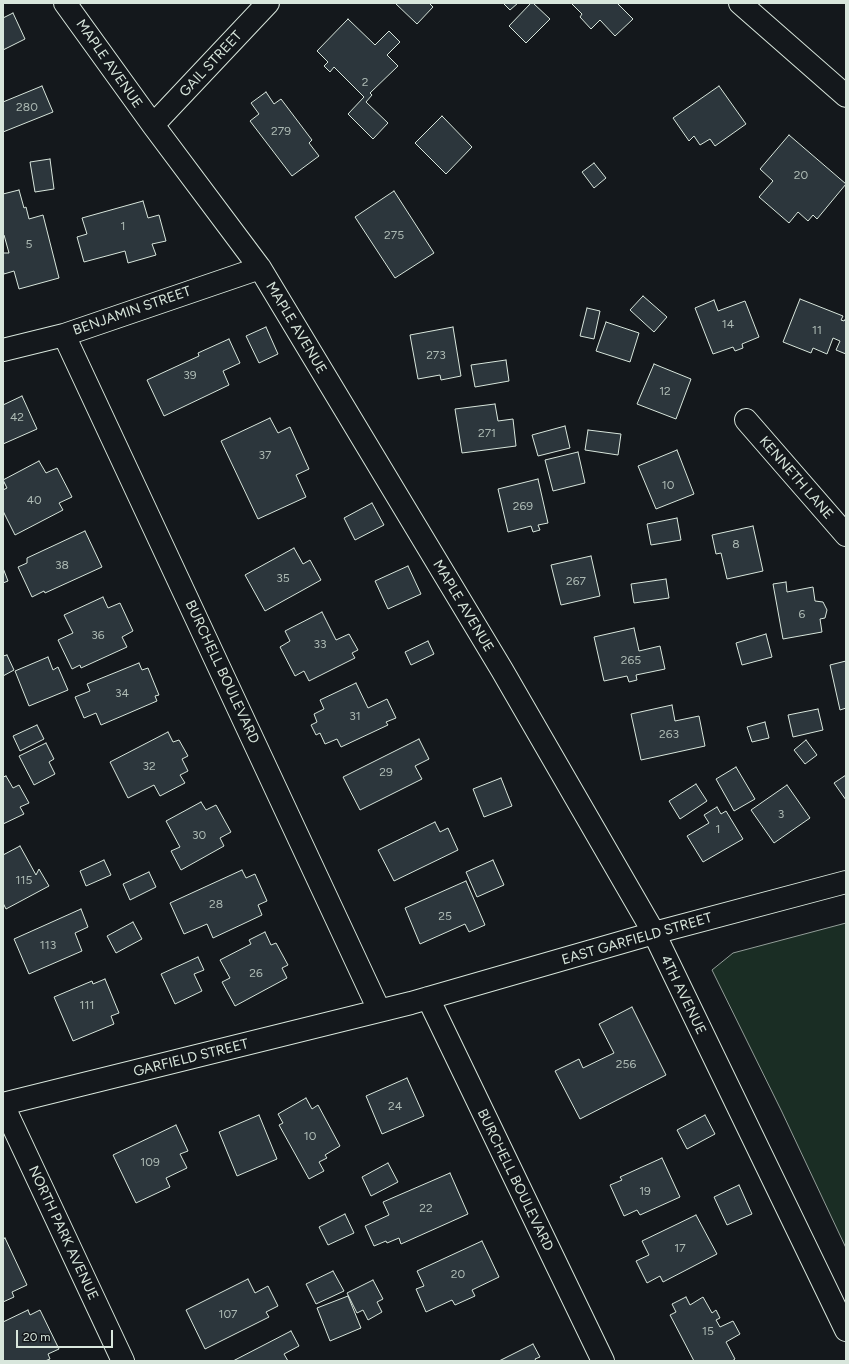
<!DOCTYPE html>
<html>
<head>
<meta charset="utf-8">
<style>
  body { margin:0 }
  #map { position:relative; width:849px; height:1364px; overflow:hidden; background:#14181c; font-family:Figtree,sans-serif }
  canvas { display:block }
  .frame { position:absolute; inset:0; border:4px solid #d8e6dc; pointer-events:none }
  .scale { position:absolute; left:16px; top:1330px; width:97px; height:18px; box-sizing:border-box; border:2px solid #d8e6dc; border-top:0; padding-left:5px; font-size:12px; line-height:14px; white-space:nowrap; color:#d8e6dc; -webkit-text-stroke:3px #14181c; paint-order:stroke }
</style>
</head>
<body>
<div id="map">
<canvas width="849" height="1364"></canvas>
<div class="frame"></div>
<div class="scale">20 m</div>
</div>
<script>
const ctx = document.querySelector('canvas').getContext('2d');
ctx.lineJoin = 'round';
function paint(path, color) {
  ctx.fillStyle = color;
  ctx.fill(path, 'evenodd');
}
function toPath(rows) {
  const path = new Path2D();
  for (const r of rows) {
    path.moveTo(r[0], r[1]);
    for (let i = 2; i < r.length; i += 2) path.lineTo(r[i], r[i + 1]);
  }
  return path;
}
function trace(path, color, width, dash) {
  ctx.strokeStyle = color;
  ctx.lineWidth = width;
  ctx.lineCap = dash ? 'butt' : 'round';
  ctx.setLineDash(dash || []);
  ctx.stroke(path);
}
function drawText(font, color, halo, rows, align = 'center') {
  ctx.font = font + ' Figtree,sans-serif';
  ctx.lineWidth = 3;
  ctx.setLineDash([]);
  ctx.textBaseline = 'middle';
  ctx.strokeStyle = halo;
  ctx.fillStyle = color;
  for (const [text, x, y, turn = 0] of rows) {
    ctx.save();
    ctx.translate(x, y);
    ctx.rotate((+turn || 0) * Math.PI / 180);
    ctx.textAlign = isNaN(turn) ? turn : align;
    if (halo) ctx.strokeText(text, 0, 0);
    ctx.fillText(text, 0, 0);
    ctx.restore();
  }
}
const green = toPath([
  [846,923,846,1248,782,1112,712,970,733,953,846,923]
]);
paint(green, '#1a2d24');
trace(green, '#939e99', 1);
const building = toPath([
  [395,3,429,3,433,7,417,24,395,3],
  [503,3,518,3,510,10,503,3],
  [531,3,533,3,550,19,526,43,509,26,531,3],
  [571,3,617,3,633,19,615,36,600,20,591,29,580,17,582,14,571,3],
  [13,13,25,39,3,50,3,18,13,13],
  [348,19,375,45,389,31,400,42,387,55,398,66,370,93,372,95,366,102,388,123,373,139,348,114,364,97,334,67,330,72,324,66,328,62,317,51,348,19],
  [42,86,53,112,3,132,3,102,42,86],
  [719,86,746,124,715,146,710,139,700,145,694,136,689,141,673,118,719,86],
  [266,92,274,104,281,99,312,140,309,143,319,156,292,176,250,121,259,114,251,103,266,92],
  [442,116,472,147,446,174,415,143,442,116],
  [789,135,846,184,817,219,813,215,808,221,798,212,789,223,759,197,773,181,760,169,789,135],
  [50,159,54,189,35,192,30,162,50,159],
  [594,163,606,178,594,188,582,172,594,163],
  [19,190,24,208,26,207,29,219,43,215,59,278,19,289,14,271,4,274,3,270,3,253,9,253,4,235,3,236,3,194,19,190],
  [394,191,434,253,395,278,355,217,394,191],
  [143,201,148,218,159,215,166,241,152,244,156,255,128,263,125,251,84,262,77,237,87,234,82,218,143,201],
  [643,296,667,317,654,332,630,310,643,296],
  [800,299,843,316,841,320,844,321,846,318,846,354,836,350,840,341,833,338,827,354,813,348,811,353,783,342,800,299],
  [714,300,718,311,745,301,759,337,742,344,743,348,735,351,733,347,713,354,695,308,714,300],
  [587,308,600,311,594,339,580,336,587,308],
  [606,322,639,333,630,362,596,351,606,322],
  [266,327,278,354,259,363,246,336,266,327],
  [453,327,461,376,441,380,440,375,418,379,410,335,453,327],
  [229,339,240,363,223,371,229,385,164,416,147,380,199,356,198,353,229,339],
  [506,360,509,381,475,387,471,365,506,360],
  [654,364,691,379,676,419,637,404,654,364],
  [22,396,37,429,3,444,3,405,22,396],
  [495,404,498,421,513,419,516,446,462,453,455,409,495,404],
  [270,418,278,433,290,427,309,469,296,475,306,497,258,519,221,441,270,418],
  [565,426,570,448,538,456,532,435,565,426],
  [588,430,621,434,618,455,585,450,588,430],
  [677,450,694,494,656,509,638,466,677,450],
  [578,452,585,483,553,491,545,460,578,452],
  [39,461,46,473,57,468,72,497,59,503,63,510,15,535,3,511,3,490,7,488,3,480,39,461],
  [538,479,548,523,538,525,540,530,533,532,531,526,508,532,498,489,538,479],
  [372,503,384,525,355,540,344,518,372,503],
  [677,518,681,540,651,545,647,524,677,518],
  [753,526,763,571,727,579,721,553,716,554,712,535,753,526],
  [85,531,102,567,45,593,44,591,32,597,18,567,27,563,27,558,85,531],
  [294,548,303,564,310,560,321,580,265,611,245,575,294,548],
  [591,556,600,596,561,605,551,565,591,556],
  [408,566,421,594,388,609,375,581,408,566],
  [3,568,8,581,3,583,3,568],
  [666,579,669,598,634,603,631,584,666,579],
  [786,582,787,592,813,587,815,601,823,602,827,610,825,618,820,619,822,632,783,639,773,584,786,582],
  [103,597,108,608,120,603,133,631,122,637,127,647,81,668,80,665,72,669,58,640,73,633,64,615,103,597],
  [322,612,336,640,349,634,358,650,352,653,355,658,309,681,304,671,295,676,280,647,290,641,285,631,322,612],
  [634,628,639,651,660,646,665,669,636,675,637,680,629,682,627,676,604,681,594,637,634,628],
  [766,634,772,657,742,665,736,643,766,634],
  [428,641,434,654,411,665,405,652,428,641],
  [7,655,14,670,3,676,3,656,7,655],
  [48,657,53,670,58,667,68,690,29,706,15,671,48,657],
  [846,661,846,708,840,710,830,665,846,661],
  [139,663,142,670,148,668,159,695,155,696,157,701,101,725,96,713,84,718,75,697,90,691,87,684,139,663],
  [356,683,368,708,387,699,396,718,386,722,388,725,341,747,337,739,325,744,320,733,316,735,311,725,317,722,314,714,324,709,320,700,356,683],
  [672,705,675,721,699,716,705,746,641,760,631,714,672,705],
  [818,709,823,730,793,737,788,715,818,709],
  [765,722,769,738,752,742,747,727,765,722],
  [37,725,44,739,20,751,13,736,37,725],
  [168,732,173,742,179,740,188,756,182,759,188,771,180,775,185,783,160,796,154,785,128,798,110,762,168,732],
  [419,739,429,759,415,766,422,779,360,810,343,777,419,739],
  [806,740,817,755,805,764,794,750,806,740],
  [46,743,54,759,49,762,55,774,34,785,19,756,46,743],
  [736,767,755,799,734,811,716,779,736,767],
  [846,775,846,800,834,783,846,775],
  [6,776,13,788,19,785,29,803,20,807,24,814,3,824,3,777,6,776],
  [501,778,512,806,484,817,473,789,501,778],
  [696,784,707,801,680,819,669,801,696,784],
  [787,785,810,818,774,843,751,810,787,785],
  [201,802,206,810,216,805,231,832,220,838,224,846,181,870,171,851,180,847,166,821,201,802],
  [717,807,721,814,726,811,743,839,703,862,687,836,709,823,704,815,717,807],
  [435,822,440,832,448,828,458,850,394,881,378,850,435,822],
  [20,846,36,875,39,869,49,886,6,909,3,903,3,855,20,846],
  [104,860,111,875,86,886,80,871,104,860],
  [493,860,504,885,477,897,466,872,493,860],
  [242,870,246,878,255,874,267,901,258,905,262,915,213,938,207,924,184,934,170,903,242,870],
  [149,872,156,887,130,900,123,884,149,872],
  [466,881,485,925,469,932,465,924,420,944,405,908,466,881],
  [81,909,88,927,75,933,82,951,29,974,14,939,81,909],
  [133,922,142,939,116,953,107,936,133,922],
  [265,932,271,945,276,943,288,965,282,968,287,978,235,1006,222,982,230,978,220,960,251,944,249,940,265,932],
  [198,957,204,970,194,974,202,991,175,1004,161,974,198,957],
  [105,979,119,1013,111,1016,114,1024,73,1041,54,997,92,981,93,984,105,979],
  [632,1007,666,1075,580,1119,555,1071,579,1059,583,1068,614,1053,599,1024,632,1007],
  [407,1078,424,1116,382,1134,366,1096,407,1078],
  [306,1098,312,1109,318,1105,340,1146,325,1155,327,1158,319,1162,324,1171,309,1179,279,1125,283,1123,278,1114,306,1098],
  [259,1115,277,1159,237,1176,219,1132,259,1115],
  [705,1115,715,1134,687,1149,677,1130,705,1115],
  [176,1125,188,1151,180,1154,187,1168,166,1178,170,1187,136,1203,113,1155,176,1125],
  [662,1158,680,1197,640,1215,637,1210,624,1216,610,1185,622,1180,620,1177,662,1158],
  [388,1163,398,1182,371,1196,362,1177,388,1163],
  [450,1173,468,1214,401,1244,399,1238,387,1243,386,1241,374,1246,365,1226,389,1215,383,1202,450,1173],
  [739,1185,752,1214,727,1225,714,1197,739,1185],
  [345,1214,354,1233,328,1245,319,1227,345,1214],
  [696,1215,717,1254,663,1282,660,1276,647,1283,636,1261,649,1255,642,1241,696,1215],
  [5,1238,27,1285,12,1292,14,1297,3,1302,3,1239,5,1238],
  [482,1241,499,1277,472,1290,475,1296,455,1305,452,1300,426,1312,416,1289,424,1286,417,1271,482,1241],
  [333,1271,344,1291,316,1304,306,1284,333,1271],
  [248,1279,255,1293,268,1286,278,1306,266,1312,269,1317,205,1349,186,1310,248,1279],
  [373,1280,383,1299,377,1302,382,1312,368,1320,363,1310,357,1313,347,1293,373,1280],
  [348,1296,361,1328,330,1341,317,1308,348,1296],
  [686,1297,690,1305,703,1297,712,1313,716,1310,720,1318,716,1320,720,1327,733,1321,740,1334,726,1342,735,1359,732,1361,694,1361,670,1315,676,1312,672,1304,686,1297],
  [28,1310,30,1315,40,1310,59,1349,48,1354,50,1359,45,1361,3,1361,3,1322,28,1310],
  [291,1331,299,1346,284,1354,288,1361,233,1361,291,1331],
  [533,1344,540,1357,535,1359,536,1361,499,1361,533,1344]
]);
paint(building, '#2c363c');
trace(building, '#d8e6dc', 1);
const minor = toPath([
  [65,3,153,125,260,268,502,670,654,933,846,1330],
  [740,3,846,96],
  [153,125,268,3],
  [64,335,379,1010],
  [3,350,64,335,260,268],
  [746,420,846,535],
  [428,998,603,1361],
  [3,1104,411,1003,654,933,846,882],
  [3,1105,123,1361]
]);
trace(minor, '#d8e6dc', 24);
trace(minor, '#14181c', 22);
drawText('12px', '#adbab4', null, [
  ["2",365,82],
  ["280",27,107],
  ["279",281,131],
  ["20",801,175],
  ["1",123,226],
  ["275",394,235],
  ["5",29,244],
  ["14",728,324],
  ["11",817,330],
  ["273",436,355],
  ["39",190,375],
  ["12",665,391],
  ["42",17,417],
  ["271",487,433],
  ["37",265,455],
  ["10",668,485],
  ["40",34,500],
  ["269",523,506],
  ["8",736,544],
  ["38",62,565],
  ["35",283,578],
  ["267",576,581],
  ["6",802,614],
  ["36",98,635],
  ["33",320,644],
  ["265",631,660],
  ["34",122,693],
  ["31",355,716],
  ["263",669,734],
  ["32",149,766],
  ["29",386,772],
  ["3",781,814],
  ["1",718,829],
  ["30",199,835],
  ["115",24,880],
  ["28",216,904],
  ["25",445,916],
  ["113",48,945],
  ["26",256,973],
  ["111",87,1005],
  ["256",626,1064],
  ["24",395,1106],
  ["10",310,1136],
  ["109",150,1162],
  ["19",645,1191],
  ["22",426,1208],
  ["17",680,1248],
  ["20",458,1274],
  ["107",228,1314],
  ["15",708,1331]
]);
drawText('14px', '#d8e6dc', '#14181c', [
  ["MAPLE AVENUE",109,64,55],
  ["GAIL STREET",211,64,-47],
  ["BENJAMIN STREET",132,311,-19],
  ["MAPLE AVENUE",296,328,59],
  ["KENNETH LANE",796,478,49],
  ["MAPLE AVENUE",463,606,59],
  ["BURCHELL BOULEVARD",222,672,65],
  ["EAST GARFIELD STREET",637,939,-16],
  ["4TH AVENUE",683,995,64],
  ["GARFIELD STREET",191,1058,-14],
  ["BURCHELL BOULEVARD",515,1180,64],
  ["NORTH PARK AVENUE",63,1233,65]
]);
</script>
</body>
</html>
